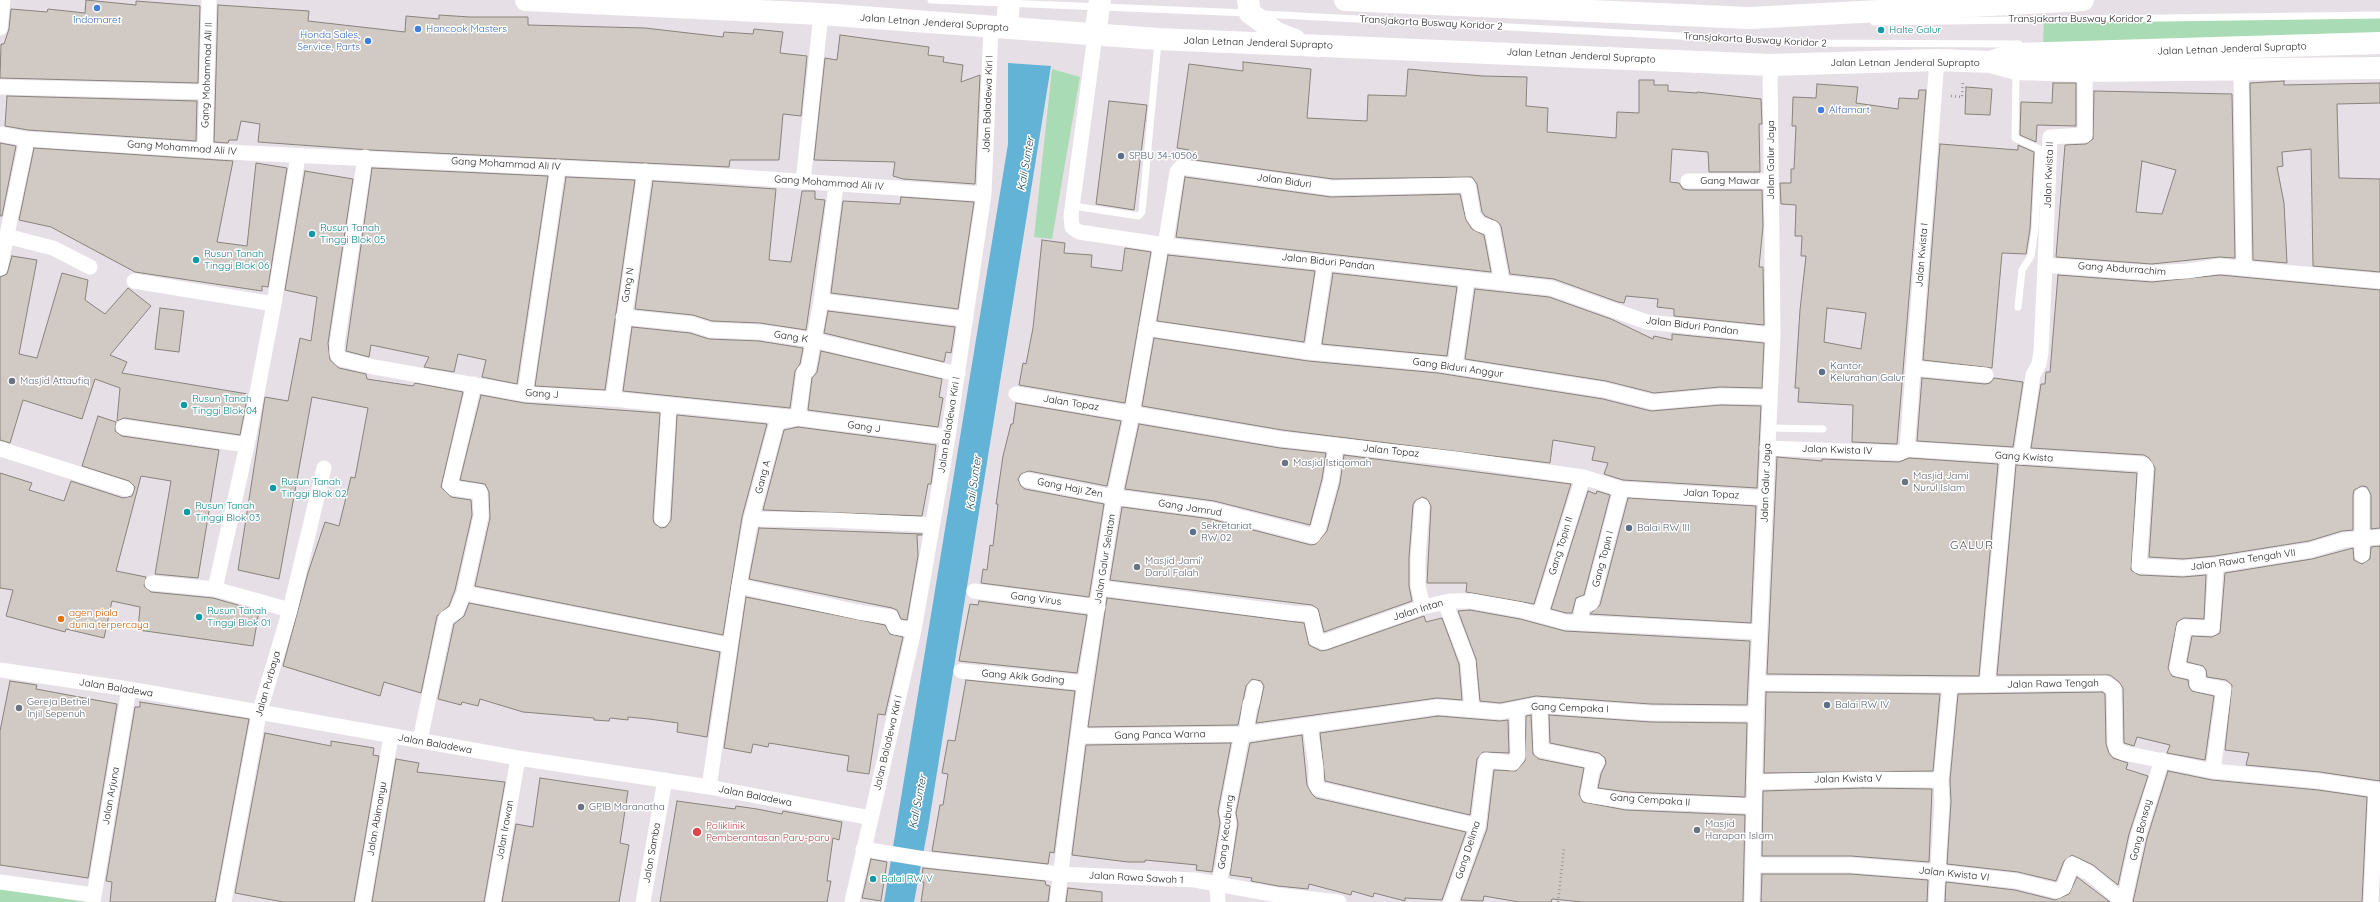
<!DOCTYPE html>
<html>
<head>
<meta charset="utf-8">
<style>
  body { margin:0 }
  canvas { display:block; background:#e6dfe6 }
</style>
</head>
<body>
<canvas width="2380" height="902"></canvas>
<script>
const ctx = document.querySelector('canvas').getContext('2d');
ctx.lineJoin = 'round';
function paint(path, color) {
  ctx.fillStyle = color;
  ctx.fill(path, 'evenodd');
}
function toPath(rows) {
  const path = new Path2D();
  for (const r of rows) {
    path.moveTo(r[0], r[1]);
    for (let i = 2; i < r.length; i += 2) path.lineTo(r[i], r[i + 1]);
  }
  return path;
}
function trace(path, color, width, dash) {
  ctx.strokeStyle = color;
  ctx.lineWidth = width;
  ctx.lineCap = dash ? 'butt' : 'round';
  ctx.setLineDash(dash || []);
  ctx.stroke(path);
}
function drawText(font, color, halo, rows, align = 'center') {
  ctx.font = font + ' Quicksand,sans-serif';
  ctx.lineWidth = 3;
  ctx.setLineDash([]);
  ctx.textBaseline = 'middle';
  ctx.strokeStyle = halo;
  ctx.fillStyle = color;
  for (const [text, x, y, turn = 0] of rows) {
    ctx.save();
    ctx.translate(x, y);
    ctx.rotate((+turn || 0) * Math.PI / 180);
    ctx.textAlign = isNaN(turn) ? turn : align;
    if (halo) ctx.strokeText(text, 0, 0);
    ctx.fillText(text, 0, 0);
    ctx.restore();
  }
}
paint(toPath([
  [2380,15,2380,34,2043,44,2044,19],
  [1052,69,1080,77,1052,239,1034,237],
  [0,889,85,902,0,902]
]), '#a9dcb4');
paint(toPath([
  [1008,63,1051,66,928,828,914,902,884,902,1008,144]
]), '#63b3d7');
const building = toPath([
  [86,0,136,5,136,1,200,6,198,83,0,78,1,44,4,44,9,29,11,9,47,12,48,9,85,13,86,0],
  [218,5,309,11,308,21,405,32,406,16,439,19,439,15,470,17,528,17,528,25,645,28,723,37,724,32,753,34,754,29,783,32,780,53,807,56,801,116,783,114,779,160,730,160,729,167,370,150,258,142,260,124,241,121,237,140,229,140,228,143,214,142,218,5],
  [840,35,929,47,928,55,944,57,943,62,963,65,961,82,980,75,975,184,903,179,893,176,895,162,814,160,825,58,837,60,840,35],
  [1243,62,1311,69,1307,118,1367,121,1368,95,1406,96,1408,69,1482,76,1527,77,1526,106,1548,108,1547,132,1616,138,1617,112,1639,113,1639,80,1654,80,1654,85,1668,85,1668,91,1697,93,1697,92,1761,99,1762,124,1759,124,1760,172,1709,172,1708,152,1672,149,1670,182,1679,183,1683,189,1688,190,1762,190,1763,226,1759,267,1763,267,1764,325,1674,316,1674,309,1657,307,1658,299,1626,296,1624,303,1618,302,1554,279,1510,274,1501,226,1498,222,1485,216,1482,212,1477,184,1472,177,1333,179,1187,159,1189,150,1177,148,1189,64,1243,71,1243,62],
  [2284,81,2284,85,2380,83,2380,103,2337,104,2339,178,2380,179,2380,272,2313,266,2311,149,2282,152,2283,166,2277,167,2284,203,2287,263,2253,260,2250,83,2284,81],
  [2053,83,2076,83,2076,126,2037,125,2036,142,2020,135,2021,102,2052,103,2053,83],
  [1817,84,1858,87,1856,103,1898,109,1899,98,1918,99,1919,90,1926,90,1897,444,1852,442,1853,405,1798,402,1799,388,1795,388,1800,310,1806,256,1801,256,1802,236,1795,236,1796,205,1781,204,1780,183,1791,183,1791,169,1794,169,1796,126,1792,126,1793,97,1816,98,1817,84],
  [1827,308,1866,313,1861,349,1824,342,1827,308],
  [1966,87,1992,89,1990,115,1965,114,1966,87],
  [2094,91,2232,94,2235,258,2219,257,2152,264,2056,257,2065,145,2086,144,2093,139,2094,91],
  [2142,161,2176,170,2162,214,2136,212,2142,161],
  [7,96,197,101,196,141,28,130,5,126,7,96],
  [1109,101,1147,105,1134,210,1096,204,1109,101],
  [0,143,16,146,2,216,0,216,0,143],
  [1940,144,2018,150,2018,145,2034,152,2030,229,2026,254,2002,253,1992,368,1923,360,1940,144],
  [34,148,233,161,217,242,247,246,256,163,287,168,268,287,262,286,262,291,135,272,51,227,19,220,34,148],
  [372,168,548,176,517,384,482,377,486,360,458,354,454,372,424,367,429,357,371,345,369,357,346,351,372,168],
  [305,171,353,179,328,343,330,360,339,368,366,374,367,379,413,386,415,383,463,392,441,487,451,497,471,500,472,515,455,590,449,606,437,616,421,693,384,682,380,696,283,666,308,573,325,522,339,526,351,477,355,478,368,408,312,397,279,579,238,570,265,397,288,401,300,338,311,341,317,297,285,290,305,171],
  [566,177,635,180,605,390,535,386,566,177],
  [1185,177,1331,197,1460,194,1466,220,1472,229,1484,235,1491,272,1176,237,1185,177],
  [653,181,776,189,769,260,791,262,802,191,815,191,815,199,825,200,806,330,760,323,712,321,693,315,635,309,653,181],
  [901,197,974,202,958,309,831,293,843,201,900,204,901,197],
  [1042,240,1065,243,1064,253,1092,255,1091,267,1122,271,1125,248,1151,252,1125,403,1019,385,1023,363,1026,364,1033,328,1042,240],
  [1168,255,1315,271,1304,342,1157,321,1168,255],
  [12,256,37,260,19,354,37,358,62,273,88,280,85,300,105,314,128,288,151,306,110,355,127,362,122,373,248,394,240,435,124,418,117,421,120,388,95,379,82,419,23,400,10,443,0,440,0,277,7,274,12,256],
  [1333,273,1457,287,1447,356,1322,344,1333,273],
  [2058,275,2152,282,2220,275,2380,290,2380,528,2371,529,2371,495,2367,487,2362,486,2354,490,2353,495,2353,530,2342,531,2309,541,2215,556,2183,559,2149,557,2155,468,2149,458,2144,455,2031,448,2041,384,2045,384,2046,372,2050,372,2058,275],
  [1475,289,1549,297,1611,319,1653,339,1654,336,1672,340,1672,334,1764,343,1762,388,1720,387,1654,393,1606,381,1465,359,1475,289],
  [160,308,184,311,179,352,155,349,160,308],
  [828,311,955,327,951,353,946,352,944,362,824,333,828,311],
  [632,327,690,333,709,339,759,341,803,348,800,364,795,371,790,408,623,391,632,327],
  [1154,338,1308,361,1438,373,1603,399,1651,411,1721,405,1761,406,1757,488,1623,480,1604,474,1608,463,1592,460,1595,447,1553,440,1550,463,1282,430,1142,406,1154,338],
  [821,351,942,379,939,397,943,398,938,427,808,410,812,378,817,372,821,351],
  [1922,378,1985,384,1990,383,1994,378,2023,382,2013,447,1917,441,1922,378],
  [481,395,524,403,660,413,653,518,654,523,661,528,666,527,671,520,677,415,767,424,742,517,723,635,475,586,490,518,489,492,485,484,460,480,481,395],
  [1016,403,1121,421,1107,486,1029,471,1021,474,1018,479,1021,486,1025,489,1104,504,1089,597,981,583,983,569,987,570,990,545,993,546,998,504,996,504,1003,456,1011,424,1013,424,1016,403],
  [98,416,116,422,115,431,122,436,219,450,198,578,155,574,171,481,141,476,116,571,146,577,144,586,151,592,213,598,259,611,253,646,138,630,140,607,112,601,104,638,66,629,65,632,6,616,13,590,0,588,0,473,32,483,29,490,64,501,71,481,123,498,132,496,135,487,129,481,82,466,98,416],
  [1139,424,1280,448,1326,453,1322,479,1310,525,1214,501,1125,489,1139,424],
  [798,427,936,445,931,484,928,484,922,516,763,510,784,430,798,427],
  [1344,455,1571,484,1534,604,1466,592,1467,583,1427,583,1431,506,1427,499,1422,497,1415,501,1413,505,1409,558,1409,586,1412,601,1324,632,1318,609,1312,605,1110,580,1122,507,1211,519,1311,545,1316,544,1327,531,1340,483,1344,455],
  [1777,457,1822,461,1822,459,1899,462,1909,458,1998,464,1979,676,1767,674,1777,457],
  [2016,465,2137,473,2131,570,2139,575,2183,577,2206,575,2204,619,2184,618,2177,622,2168,668,2172,676,2188,680,2189,687,2192,691,2214,696,2205,760,2167,753,2170,745,2137,737,2134,746,2124,743,2123,688,2119,682,2110,675,1997,675,2016,465],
  [1588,491,1596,494,1597,491,1610,495,1584,595,1576,598,1572,613,1566,613,1551,609,1588,491],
  [1628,498,1756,506,1751,623,1590,614,1600,605,1628,498],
  [759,528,922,534,922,535,917,535,918,556,907,620,901,619,897,610,892,608,749,579,759,528],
  [2380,546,2380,781,2320,772,2246,765,2249,753,2225,750,2232,685,2226,680,2207,677,2206,670,2203,666,2187,662,2192,636,2212,637,2220,633,2225,573,2312,559,2353,548,2354,560,2362,564,2370,559,2371,547,2380,546],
  [746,597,885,625,890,634,903,637,885,715,878,714,869,774,847,771,849,756,769,743,768,747,753,744,751,753,724,748,746,597],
  [1107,598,1304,623,1309,645,1321,651,1327,650,1424,616,1426,622,1442,618,1459,664,1462,700,1437,698,1256,723,1264,686,1261,681,1252,679,1246,686,1238,725,1088,727,1107,598],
  [979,601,1087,615,1077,673,959,661,970,604,978,605,979,601],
  [469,603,720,652,707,737,677,732,678,723,649,719,628,717,628,720,610,718,609,721,594,720,594,718,523,712,480,699,478,706,462,702,461,705,438,699,454,624,464,616,469,603],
  [1470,610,1520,619,1565,631,1750,641,1747,705,1651,704,1536,696,1500,703,1480,701,1476,659,1458,611,1470,610],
  [966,680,1075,691,1054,853,1050,852,1048,864,932,851,940,805,943,805,948,774,942,773,948,740,955,741,966,680],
  [10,681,37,685,36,689,117,704,88,878,0,865,0,731,10,681],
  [1766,692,1940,694,1933,771,1764,773,1766,692],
  [2102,692,2105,694,2106,744,2109,753,2113,758,2128,763,2126,769,2148,776,2129,834,2118,885,2093,865,2072,855,2064,861,2056,881,2018,872,1947,864,1951,802,1950,780,1958,694,2102,692],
  [140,702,249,719,215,902,110,902,112,882,106,881,135,707,140,707,140,702],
  [1531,715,1533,754,1539,759,1584,768,1579,794,1583,802,1626,810,1745,815,1743,902,1583,902,1552,899,1551,902,1519,902,1484,896,1483,901,1461,900,1487,829,1494,770,1516,771,1525,761,1526,716,1531,715],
  [1549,715,1651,722,1747,723,1745,797,1627,792,1598,788,1601,774,1606,763,1605,758,1599,753,1550,743,1549,715],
  [1438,716,1500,721,1508,720,1509,753,1483,752,1477,759,1470,815,1325,781,1320,733,1438,716],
  [265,733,331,746,331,741,374,748,373,755,379,756,354,902,283,902,235,893,265,733],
  [1302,735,1307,785,1312,794,1316,798,1466,832,1442,900,1405,898,1405,901,1374,893,1373,897,1352,891,1351,895,1309,884,1308,889,1278,886,1251,881,1252,878,1230,875,1238,824,1236,813,1250,743,1302,735],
  [1231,743,1218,811,1220,823,1212,872,1196,870,1197,865,1145,860,1145,862,1128,862,1072,855,1086,745,1231,743],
  [396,759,419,763,417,772,505,782,484,902,372,902,396,759],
  [2168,771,2212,780,2318,790,2367,797,2362,902,2133,902,2147,838,2168,771],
  [540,778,628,791,620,843,629,845,619,902,502,902,516,824,533,827,540,778],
  [1863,788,1932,789,1929,862,1851,856,1762,856,1763,791,1863,788],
  [677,801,735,809,736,806,757,809,782,814,783,811,842,822,839,840,833,838,827,881,831,881,827,902,660,902,677,801],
  [871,859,887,862,881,901,862,898,871,859],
  [923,868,1045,881,1046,885,1050,886,1048,902,921,902,924,882,921,882,923,868],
  [1762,874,1850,874,1928,880,1927,902,1761,902,1762,874],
  [2077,877,2110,902,1945,902,1946,882,2015,890,2055,900,2069,894,2077,877],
  [1068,888,1102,892,1102,902,1066,902,1068,888]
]);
paint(building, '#d1cac4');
trace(building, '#88827c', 1);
trace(toPath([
  [1951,96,1962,97,1963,81],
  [1558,902,1564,848]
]), '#9b959b', 2.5, [1, 3]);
trace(toPath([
  [931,0,1248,13],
  [1262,14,1812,43,2019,44],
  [1874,22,2380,15],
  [2016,71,2015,138,2039,149,2035,229,2031,256,2022,270,2018,307],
  [1073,206,1139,216,1142,212,1158,42],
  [1768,428,1823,429]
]), '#fff', 7);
trace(toPath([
  [0,28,3,0],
  [1095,35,1071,216,1072,227,1079,232,1172,246,1551,288,1647,322,1773,335],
  [2241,70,2244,268],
  [0,87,207,92],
  [0,134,27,139,247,153,711,175,984,194],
  [205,150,209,0],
  [365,157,337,344,337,354,341,359,374,367,525,394,613,399,798,418,948,437],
  [1688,181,1771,181],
  [803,182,821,14],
  [6,236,53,248,90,267],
  [1165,246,1177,172,1181,167,1332,188,1468,185,1473,215,1479,224,1492,228,1502,282],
  [2045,265,2050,137,2085,135,2085,71],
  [0,268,27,139],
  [134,281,274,304],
  [821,301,966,319],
  [623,317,692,324,710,330,760,332,813,340,958,374],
  [1146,328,1309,352,1439,364,1605,390,1653,402,1721,396,1770,397],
  [1312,352,1325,262],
  [1455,366,1467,278],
  [1913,368,1986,375],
  [525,394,558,167],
  [1016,394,1281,439,1456,459,1583,477,1621,489,1766,498],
  [613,399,645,171],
  [123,427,247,445],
  [1767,448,1899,453,1907,449],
  [0,449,126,489],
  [1907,449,2143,464,2146,467,2139,566,2183,568,2216,565,2311,550,2344,540,2380,537],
  [1907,449,1937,60],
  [2021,457,2033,375,2039,364,2041,352,2045,265,2152,273,2187,271,2220,266,2380,281],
  [1027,480,1114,497,1213,510,1313,536,1318,529,1331,481,1336,445],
  [2362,495,2362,555],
  [1422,506,1418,558,1418,586,1423,607],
  [662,519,669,405],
  [751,519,831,520,932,525],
  [152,583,215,589,290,610],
  [739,586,858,612,891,617,895,627,914,630],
  [1101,588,1291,613,1311,614,1316,639,1324,642,1423,607,1450,601,1471,601,1522,610,1565,622,1760,632],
  [215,589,247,445,274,304,298,156],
  [974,591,1098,607],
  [464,593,729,645],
  [1445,602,1468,662,1472,710],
  [1540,615,1583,477],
  [1580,623,1583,604,1591,603,1621,489],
  [0,670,129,689,518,758,709,787,871,818],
  [961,671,1085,683],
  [1758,683,1950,685,2105,683,2114,689,2115,744,2117,750,2124,753,2213,771,2319,781,2380,790],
  [1987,685,2008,457],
  [1540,706,1541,750,1597,762,1592,771,1588,795,1626,801,1753,806],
  [1310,726,1316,767,1316,785,1319,789,1478,826],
  [1246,734,1250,704,1252,703,1255,688],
  [1078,736,1246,734,1438,707,1501,712,1535,705,1651,713,1756,714],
  [420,740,443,631,446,618,456,612,464,593,481,516,480,492,453,488,450,485,474,384],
  [2213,771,2224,689,2197,684,2198,673,2177,669,2184,627,2212,628,2216,565],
  [1754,782,1863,779,1941,780],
  [709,787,739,586,751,519,777,422,798,418,804,372,808,370,821,301,836,185],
  [863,849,931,860,1060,874,1195,880,1277,895,1339,902],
  [1753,865,1850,865,1938,872,2017,881,2057,891,2064,887,2072,864,2089,873,2124,902],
  [0,882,94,895],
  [1218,883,1223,867,1229,823,1227,813,1242,734],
  [1217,888,1218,902],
  [2124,901,2138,836,2162,760],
  [93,902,129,689],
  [224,902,259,714,290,610,324,468],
  [363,902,391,736],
  [493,902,518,758],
  [643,902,665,780],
  [852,902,914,630,948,437,984,194,991,27],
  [1057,902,1085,683,1114,497,1132,413,1161,245],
  [1451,902,1478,826,1486,760,1513,763,1518,756,1517,709],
  [1752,902,1756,714,1773,335,1770,65],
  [1936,902,1942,802,1941,780,1950,685],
  [2371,902,2376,789]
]), '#fff', 15);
trace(toPath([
  [526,0,821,14,1158,39,1770,65,1937,60,1990,62,2016,69,2080,71,2380,68],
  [1248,0,1250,13,1277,33,1295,40],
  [1345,0,1749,18,2083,0],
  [1007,28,1009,0],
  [1095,35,1100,0],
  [1990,62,2015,54,2380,43]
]), '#fff', 22);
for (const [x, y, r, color] of [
  [97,8,4,"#3f7fe0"],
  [418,29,4,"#3f7fe0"],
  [1881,30,4,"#0f9aa8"],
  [368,41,4,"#3f7fe0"],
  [1821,110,4,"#3f7fe0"],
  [1121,156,4,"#5c6f8a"],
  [312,234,4,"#0f9aa8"],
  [196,260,4,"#0f9aa8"],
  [1822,372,4,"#5c6f8a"],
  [12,381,4,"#6b7280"],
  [184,405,4,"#0f9aa8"],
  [1285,463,4,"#6b7280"],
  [1905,482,4,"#6b7280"],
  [273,488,4,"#0f9aa8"],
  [187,512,4,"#0f9aa8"],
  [1629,528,4,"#5c6f8a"],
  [1193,532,4,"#5c6f8a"],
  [1137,567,4,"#6b7280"],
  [199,617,4,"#0f9aa8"],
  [61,619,4,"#e8710a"],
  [1827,705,4,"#5c6f8a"],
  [19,708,4,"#6b7280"],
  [581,807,4,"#6b7280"],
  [1697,830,4,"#6b7280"],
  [697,832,5,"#e0444e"],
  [873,879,4,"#0f9aa8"]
]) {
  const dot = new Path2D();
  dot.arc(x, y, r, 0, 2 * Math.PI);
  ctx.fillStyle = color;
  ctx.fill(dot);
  trace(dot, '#fff', 1.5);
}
drawText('10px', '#1c191c', '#fff', [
  ["Transjakarta Busway Koridor 2",2080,19],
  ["Jalan Letnan Jenderal Suprapto",934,23,4],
  ["Transjakarta Busway Koridor 2",1431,23,3],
  ["Transjakarta Busway Koridor 2",1755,40,3],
  ["Jalan Letnan Jenderal Suprapto",1258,43,2],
  ["Jalan Letnan Jenderal Suprapto",2232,49,-2],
  ["Jalan Letnan Jenderal Suprapto",1581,56,3],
  ["Jalan Letnan Jenderal Suprapto",1905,63],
  ["Gang Mohammad Ali II",207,75,-88],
  ["Jalan Baladewa Kiri I",988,104,-88],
  ["Gang Mohammad Ali IV",182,148,4],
  ["Jalan Galur Jaya",1771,160,-90],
  ["Gang Mohammad Ali IV",506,164,3],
  ["Jalan Kwista II",2049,175,-88],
  ["Jalan Biduri",1284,181,8],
  ["Gang Mawar",1730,181],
  ["Gang Mohammad Ali IV",829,183,4],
  ["Jalan Kwista I",1922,255,-85],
  ["Jalan Biduri Pandan",1328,262,6],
  ["Gang Abdurrachim",2122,269,4],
  ["Gang N",628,285,-81],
  ["Jalan Biduri Pandan",1692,326,7],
  ["Gang K",791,337,9],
  ["Gang Biduri Anggur",1458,368,8],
  ["Gang J",542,394,4],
  ["Jalan Topaz",1071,403,9],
  ["Jalan Baladewa Kiri I",949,425,-81],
  ["Gang J",864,427,8],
  ["Jalan Kwista IV",1837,450,2],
  ["Jalan Topaz",1391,451,6],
  ["Gang Kwista",2024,457,3],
  ["Gang A",763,477,-75],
  ["Jalan Galur Jaya",1766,483,-88],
  ["Gang Haji Zen",1070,488,11],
  ["Jalan Topaz",1711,494,3],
  ["Gang Jamrud",1190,508,9],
  ["Gang Topin II",1561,546,-73],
  ["Jalan Galur Selatan",1105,559,-81],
  ["Gang Topin I",1603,559,-75],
  ["Jalan Rawa Tengah VII",2243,560,-8],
  ["Gang Virus",1036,599,7],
  ["Jalan Intan",1418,610,-17],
  ["Gang Akik Gading",1023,677,5],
  ["Jalan Purbaya",268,684,-74],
  ["Jalan Rawa Tengah",2053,684,-1],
  ["Jalan Baladewa",116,688,9],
  ["Gang Cempaka I",1570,708,2],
  ["Gang Panca Warna",1160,735,-1],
  ["Jalan Baladewa Kiri I",888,743,-77],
  ["Jalan Baladewa",435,744,10],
  ["Jalan Kwista V",1848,779,-1],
  ["Jalan Arjuna",111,796,-80],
  ["Jalan Baladewa",755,796,11],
  ["Gang Cempaka II",1650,800,4],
  ["Jalan Abimanyu",377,819,-80],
  ["Jalan Irawan",505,830,-80],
  ["Gang Bonsay",2141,830,-76],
  ["Gang Kecubung",1226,832,-83],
  ["Gang Delima",1468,850,-72],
  ["Jalan Samba",652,853,-80],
  ["Jalan Kwista VI",1954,874,6],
  ["Jalan Rawa Sawah 1",1136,878,3]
]);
drawText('10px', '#366cbe', '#fff', [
  ["Indomaret",97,20,"center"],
  ["Hancook Masters",426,29],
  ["Honda Sales,",360,35,"right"],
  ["Service, Parts",360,47,"right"],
  ["Alfamart",1829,110]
], 'left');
drawText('10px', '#0d838f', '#fff', [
  ["Halte Galur",1889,30],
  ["Rusun Tanah",320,228],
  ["Tinggi Blok 05",320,240],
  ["Rusun Tanah",204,254],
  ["Tinggi Blok 06",204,266],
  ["Rusun Tanah",192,399],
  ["Tinggi Blok 04",192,411],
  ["Rusun Tanah",281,482],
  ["Tinggi Blok 02",281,494],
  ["Rusun Tanah",195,506],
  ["Tinggi Blok 03",195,518],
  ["Rusun Tanah",207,611],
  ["Tinggi Blok 01",207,623],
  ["Balai RW V",881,879]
], 'left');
drawText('10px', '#4e5e75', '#fff', [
  ["SPBU 34-10506",1129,156],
  ["Kantor",1830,366],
  ["Kelurahan Galur",1830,378],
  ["Sekretariat",1201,526],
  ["RW 02",1201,538],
  ["Balai RW III",1637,528],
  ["Balai RW IV",1835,705]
], 'left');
drawText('10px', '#5b616d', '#fff', [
  ["Masjid Attaufiq",20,381],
  ["Masjid Istiqomah",1293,463],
  ["Masjid Jami",1913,476],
  ["Nurul Islam",1913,488],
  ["Masjid Jami'",1145,561],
  ["Darul Falah",1145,573],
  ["Gereja Bethel",27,702],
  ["Injil Sepenuh",27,714],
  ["GPIB Maranatha",589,807],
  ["Masjid",1705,824],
  ["Harapan Islam",1705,836]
], 'left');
drawText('10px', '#c56008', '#fff', [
  ["agen piala",69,613],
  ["dunia terpercaya",69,625]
], 'left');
drawText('10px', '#be3a42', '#fff', [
  ["Poliklinik",706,826],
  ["Pemberantasan Paru-paru",706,838]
], 'left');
drawText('italic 11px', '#163b4a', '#fff', [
  ["Kali Sunter",1026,164,-80],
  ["Kali Sunter",974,483,-82],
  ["Kali Sunter",918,802,-79]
]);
ctx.letterSpacing = '1px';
drawText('12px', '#585258', '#fff', [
  ["GALUR",1972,545]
]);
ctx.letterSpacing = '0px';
</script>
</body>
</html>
